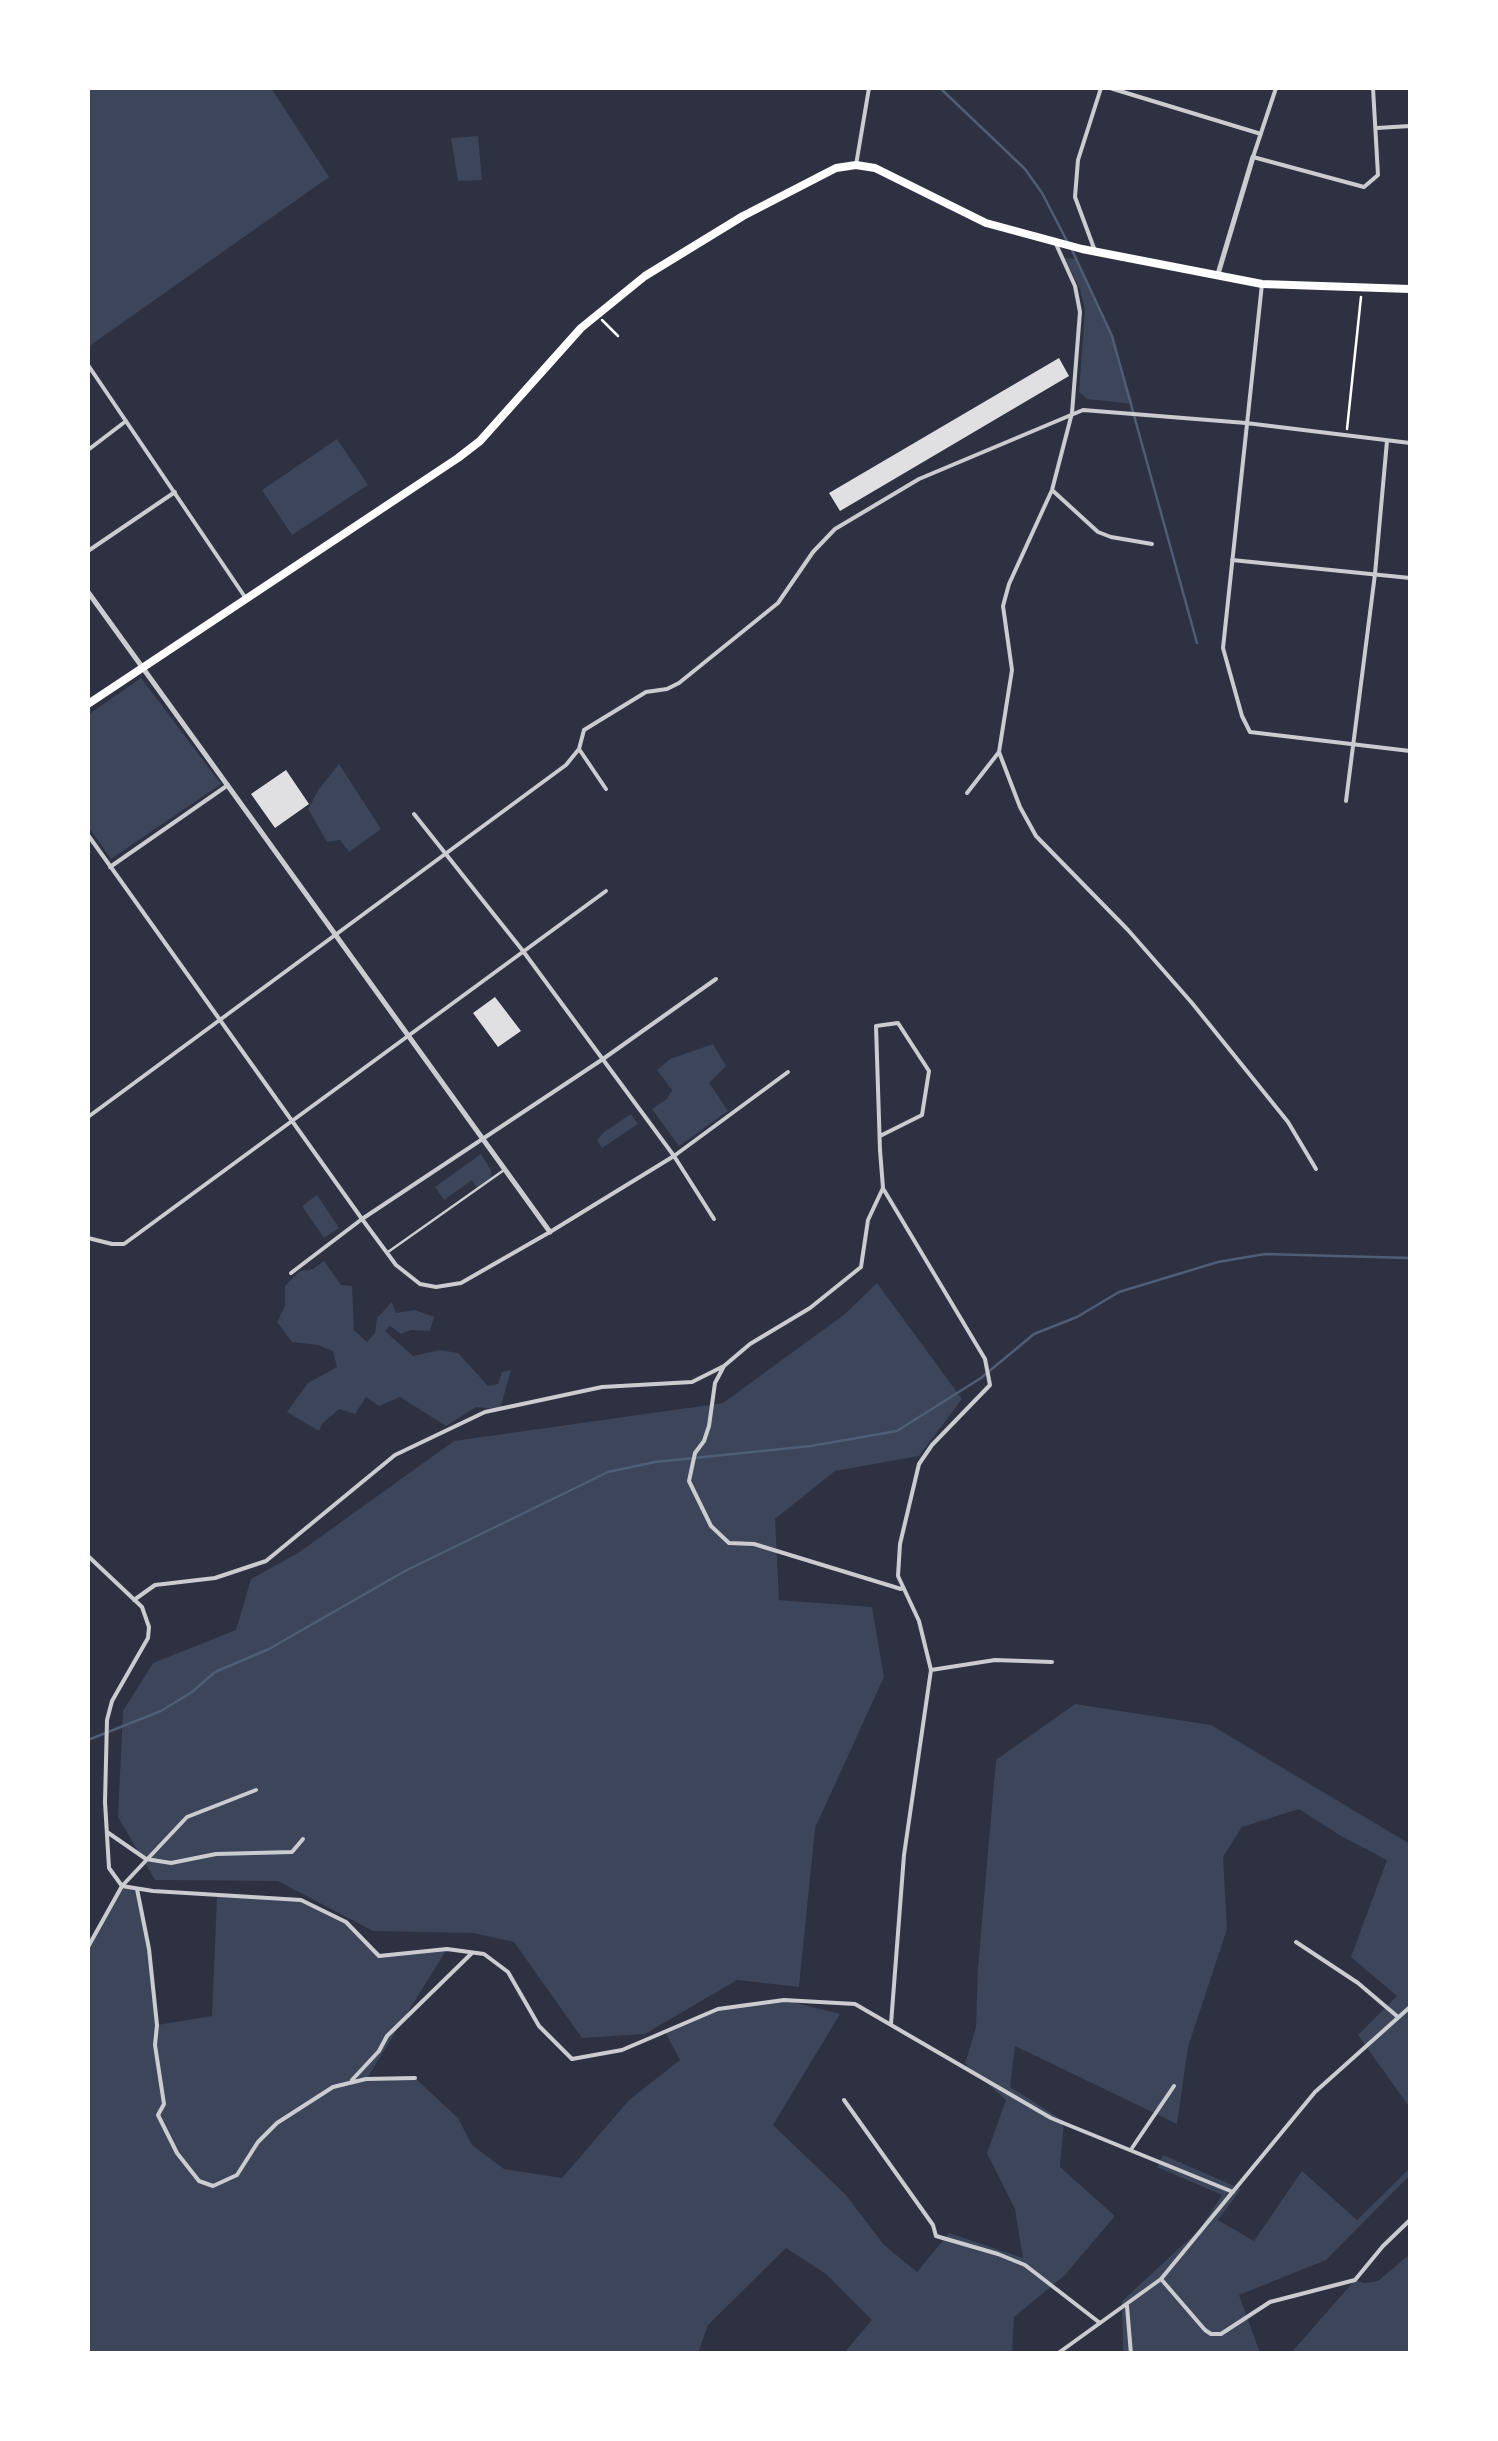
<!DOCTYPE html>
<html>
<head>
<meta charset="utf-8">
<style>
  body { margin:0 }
  #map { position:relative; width:1498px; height:2441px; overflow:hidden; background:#2d3142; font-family:Bitter,serif }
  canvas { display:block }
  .frame { position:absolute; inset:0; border:90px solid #fff; pointer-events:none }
</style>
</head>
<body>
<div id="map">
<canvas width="1498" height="2441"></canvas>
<div class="frame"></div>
</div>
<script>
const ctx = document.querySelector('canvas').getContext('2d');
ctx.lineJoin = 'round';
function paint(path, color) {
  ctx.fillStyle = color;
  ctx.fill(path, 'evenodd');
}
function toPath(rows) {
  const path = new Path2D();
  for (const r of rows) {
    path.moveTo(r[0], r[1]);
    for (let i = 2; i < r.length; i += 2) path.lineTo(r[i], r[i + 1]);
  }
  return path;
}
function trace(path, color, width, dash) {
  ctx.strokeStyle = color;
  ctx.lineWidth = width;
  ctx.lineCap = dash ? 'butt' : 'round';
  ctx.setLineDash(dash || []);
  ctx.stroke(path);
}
paint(toPath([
  [88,88,271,88,329,177,88,347],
  [478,136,482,180,458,181,451,138],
  [1065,258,1076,259,1112,336,1133,404,1087,399,1079,392,1085,310,1080,289],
  [337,439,368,485,292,535,262,490],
  [141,678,221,784,111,859,88,826,88,715],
  [339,764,381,829,349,852,340,840,327,842,308,809,319,789],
  [713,1044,726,1066,709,1083,728,1111,679,1146,652,1109,667,1099,672,1090,657,1070,670,1059],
  [631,1114,638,1124,602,1148,597,1140,604,1132],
  [481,1154,491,1170,491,1178,477,1188,472,1180,444,1200,435,1187],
  [317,1195,339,1228,324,1238,302,1206],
  [324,1261,341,1285,352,1286,354,1330,367,1342,375,1333,377,1318,392,1302,396,1313,415,1310,434,1317,430,1331,411,1330,401,1334,390,1326,385,1331,413,1356,440,1350,458,1353,488,1386,498,1384,502,1372,511,1370,500,1409,476,1407,446,1426,400,1397,379,1406,366,1397,355,1414,339,1409,322,1424,319,1431,287,1412,308,1383,337,1367,333,1351,318,1345,292,1342,277,1322,285,1306,285,1286,300,1271,313,1269],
  [877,1283,962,1399,919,1456,835,1471,775,1519,779,1600,872,1607,884,1677,815,1828,799,1987,737,1980,645,2034,582,2038,514,1942,473,1933,373,1931,278,1881,155,1880,118,1817,123,1711,153,1663,236,1630,251,1579,298,1553,454,1441,723,1403,845,1314],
  [1075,1704,1211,1725,1410,1844,1410,2108,1358,2035,1397,1996,1351,1957,1387,1860,1341,1836,1299,1809,1242,1827,1223,1857,1227,1929,1188,2047,1177,2124,1015,2046,1010,2087,1064,2121,1060,2167,1115,2216,1064,2276,1014,2317,1012,2353,844,2353,872,2320,826,2274,786,2248,708,2325,698,2353,88,2354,88,1947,122,1886,137,1889,149,1950,157,2025,212,2016,217,1896,301,1900,346,1922,379,1955,447,1949,367,2078,415,2078,458,2118,472,2145,504,2169,562,2178,629,2100,680,2060,665,2032,718,2009,784,2000,840,2014,773,2125,845,2194,884,2245,917,2272,949,2233,1023,2258,1015,2209,987,2153,1006,2100,965,2064,976,2027,978,1967,996,1760],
  [1163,2155,1241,2189,1218,2220,1254,2241,1302,2171,1357,2220,1410,2168,1410,2175,1326,2260,1239,2295,1260,2353,1123,2353,1122,2301,1199,2230,1222,2195,1157,2167],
  [1410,2254,1410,2353,1290,2354,1355,2280,1364,2283,1378,2281]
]), '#3c4559');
trace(toPath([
  [940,88,1025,169,1042,193,1068,243],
  [1072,250,1112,336,1197,643],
  [88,1740,161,1711,192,1692,215,1672,269,1649,405,1571,608,1472,655,1462,811,1446,897,1431,981,1378,1034,1334,1077,1317,1119,1292,1218,1262,1265,1254,1410,1258]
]), '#4f5d75', 2.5);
paint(toPath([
  [1059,358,1069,376,840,511,829,493],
  [286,770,309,804,275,828,251,794],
  [495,997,521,1031,498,1047,473,1013]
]), '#e0e0e3');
trace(toPath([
  [602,320,618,336],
  [1347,429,1361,297]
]), '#fff', 2.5);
trace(toPath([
  [388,1252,504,1170]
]), '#caccd0', 2.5);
trace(toPath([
  [1110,88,1261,134],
  [1276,88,1253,157,1364,187,1378,175,1373,88],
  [1377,128,1410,126],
  [856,165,869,88],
  [1056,244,1075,286,1080,312,1072,413,1052,490,1009,584,1003,606,1012,670,999,752,1020,807,1036,836,1128,930,1192,1003,1288,1122,1316,1169],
  [1095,251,1075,197,1078,160,1101,88],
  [1262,284,1223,648,1242,716,1250,732,1410,751],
  [88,365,245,597],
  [88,450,126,421],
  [1052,490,1098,532,1111,537,1152,544],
  [88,551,175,492],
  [1232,560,1410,578],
  [579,749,606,789],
  [967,793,999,752],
  [1346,801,1375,574,1387,441],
  [414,814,523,951,674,1156,714,1219],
  [88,835,362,1219,396,1265,420,1284,436,1287,461,1283,550,1232,674,1156,788,1072],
  [110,867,228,785],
  [88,1117,566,765,579,749,584,730,646,692,667,689,679,683,778,603,813,552,835,529,919,479,1083,410,1246,423,1410,443],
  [884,1190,985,1359,990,1385,932,1445,919,1464,900,1544,898,1576,919,1621,931,1670,904,1855,891,2024],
  [88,1238,112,1244,124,1244,606,891],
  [291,1273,362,1219,603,1059,716,979],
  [724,1366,715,1383,709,1426,704,1441,695,1453,689,1481,711,1526,729,1543,754,1544,901,1589],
  [88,1556,142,1607,149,1627,148,1638,112,1701,107,1720,105,1802,109,1868,122,1886,153,1891,301,1900,346,1922,379,1956,447,1949,484,1954,508,1972,539,2026,572,2059,622,2050,718,2009,784,2000,855,2004,1051,2118,1233,2192],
  [134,1600,155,1585,215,1578,266,1561,395,1455,485,1412,602,1387,692,1382,724,1366,750,1344,810,1308,861,1267,868,1220,883,1188,880,1150,876,1026,898,1023,929,1071,922,1115,880,1136],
  [931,1670,995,1660,1052,1662],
  [107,1832,146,1859,171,1863,216,1854,292,1852,303,1839],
  [137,1889,149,1949,157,2025,155,2045,164,2104,158,2115,177,2153,199,2181,213,2186,237,2175,258,2142,277,2123,333,2087,366,2079,415,2078],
  [1296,1942,1358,1983,1398,2017],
  [88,1947,122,1886,187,1817,256,1790],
  [352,2080,379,2051,387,2036,472,1953],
  [844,2100,933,2225,936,2236,998,2254,1025,2265,1100,2323],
  [1132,2148,1174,2086],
  [1161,2279,1205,2330,1211,2334,1221,2334,1270,2302,1355,2280,1383,2246,1410,2220],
  [1127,2306,1131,2354],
  [1057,2354,1161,2279,1315,2092,1410,2007]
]), '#caccd0', 4);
trace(toPath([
  [1218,274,1253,157],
  [88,592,550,1232]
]), '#caccd0', 5);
trace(toPath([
  [88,704,458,458,480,441,581,328,645,276,743,216,836,168,856,165,875,168,986,223,1082,249,1262,284,1410,289]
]), '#fff', 8);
</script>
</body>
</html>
